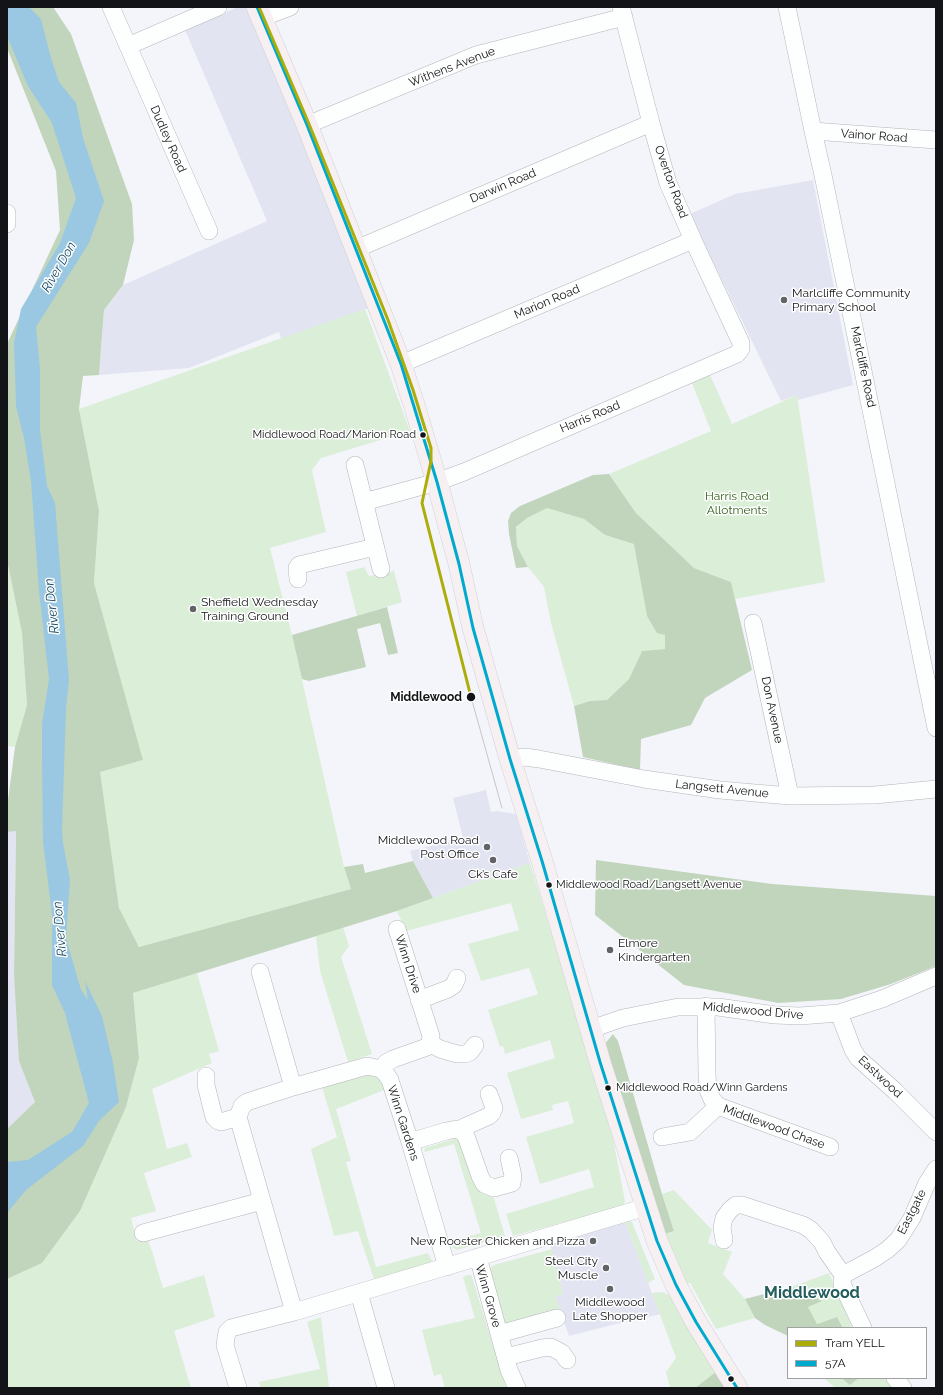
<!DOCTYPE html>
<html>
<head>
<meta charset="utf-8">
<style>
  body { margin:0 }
  #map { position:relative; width:943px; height:1395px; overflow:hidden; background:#f4f5fb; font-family:Raleway,sans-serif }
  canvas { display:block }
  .frame { position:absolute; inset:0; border:8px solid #131417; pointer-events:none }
  .legend { position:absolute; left:787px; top:1327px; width:140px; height:52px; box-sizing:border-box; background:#fff; border:1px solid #a1a1a2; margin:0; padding:5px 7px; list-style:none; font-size:12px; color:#131417 }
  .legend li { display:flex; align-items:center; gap:8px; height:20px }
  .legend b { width:20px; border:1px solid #a1a1a2 }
</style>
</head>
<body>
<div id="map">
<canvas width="943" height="1395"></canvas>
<div class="frame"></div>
<ul class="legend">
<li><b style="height:5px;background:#acad08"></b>Tram YELL</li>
<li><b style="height:5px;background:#00a9ce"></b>57A</li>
</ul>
</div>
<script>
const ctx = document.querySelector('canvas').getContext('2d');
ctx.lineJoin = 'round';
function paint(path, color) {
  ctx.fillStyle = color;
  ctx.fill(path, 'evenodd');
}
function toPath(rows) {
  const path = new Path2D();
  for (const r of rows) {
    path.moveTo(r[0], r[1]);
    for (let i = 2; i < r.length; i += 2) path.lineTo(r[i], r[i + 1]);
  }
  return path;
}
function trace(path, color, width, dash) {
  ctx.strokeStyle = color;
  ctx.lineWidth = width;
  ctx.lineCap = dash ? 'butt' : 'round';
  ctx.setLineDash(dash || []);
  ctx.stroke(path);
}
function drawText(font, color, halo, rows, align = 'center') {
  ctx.font = font + ' Raleway,sans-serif';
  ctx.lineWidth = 3;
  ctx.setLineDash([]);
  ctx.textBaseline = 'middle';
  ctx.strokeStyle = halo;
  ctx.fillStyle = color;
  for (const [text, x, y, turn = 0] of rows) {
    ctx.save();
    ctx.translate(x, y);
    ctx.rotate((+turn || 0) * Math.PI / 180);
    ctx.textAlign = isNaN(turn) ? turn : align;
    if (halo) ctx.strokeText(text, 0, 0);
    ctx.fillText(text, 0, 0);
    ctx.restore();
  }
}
paint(toPath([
  [238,7,247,7,372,307,281,339,279,332,189,368,99,375,104,310,123,285,267,221,185,30],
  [813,180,853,385,798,400,797,395,781,401,690,214,735,194],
  [486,790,491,812,497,811,516,814,530,863,433,898,413,861,410,851,463,838,453,798],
  [16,830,14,974,35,1102,7,1129,7,832],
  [624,1219,652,1293,661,1314,608,1326,569,1336,555,1296,563,1294,550,1244]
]), '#e2e5f1');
paint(toPath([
  [365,309,410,431,321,458,312,470,326,532,270,548,292,635,344,867,351,889,139,947,119,908,99,772,143,760,94,583,99,511,79,409],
  [710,375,732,424,797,395,825,582,735,599,731,582,694,568,636,513,609,474,711,431,692,383],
  [547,508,584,519,605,535,635,544,647,616,665,635,666,649,642,651,629,679,607,700,590,701,574,706,551,623,544,587,528,567,517,546,516,528,526,518],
  [7,560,22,633,27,705,15,747,7,746],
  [364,567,369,576,394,571,402,602,357,616,346,572],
  [530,863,610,1123,625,1201,623,1206,513,1236,506,1214,594,1187,589,1169,540,1184,526,1137,574,1123,568,1101,552,1105,553,1110,521,1119,507,1073,555,1058,550,1040,505,1054,503,1046,500,1047,488,1010,538,994,529,968,481,981,468,944,519,930,511,903,406,931,397,911],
  [343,927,349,946,341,957,372,1054,348,1062,320,971,316,936],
  [197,973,219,1051,209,1054,212,1063,152,1089,167,1149,187,1143,192,1157,144,1173,156,1211,131,1218,137,1241,147,1238,152,1251,163,1288,204,1275,215,1317,174,1331,191,1388,7,1388,7,1279,42,1263,80,1211,126,1107,139,1058,133,993],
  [375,1073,387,1089,336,1109,351,1161,346,1162,376,1267,428,1253,432,1261,429,1265,375,1282,358,1231,334,1236,311,1149,337,1137,322,1087],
  [457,1138,460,1138,477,1188,484,1194,493,1195,505,1236,457,1250,452,1247,451,1241,481,1233,454,1144,425,1152,424,1150,425,1148],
  [674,1190,712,1230,708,1243,732,1252,723,1274,745,1299,755,1318,716,1329,690,1283,686,1283,665,1234,674,1231,662,1194],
  [624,1219,632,1222,655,1279,648,1283],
  [552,1249,563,1294,555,1296,560,1310,507,1326,504,1323,490,1268,494,1265],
  [829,1273,852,1328,843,1328,837,1317,817,1324,807,1307,821,1301,791,1287],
  [468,1275,471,1275,472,1277,506,1388,445,1388,441,1374,434,1376,422,1330,475,1318,463,1277],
  [662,1292,669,1295,674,1300,717,1371,695,1388,670,1388,666,1372,676,1358,652,1293],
  [321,1317,329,1388,261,1388,259,1382,320,1369,307,1322],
  [824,1378,841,1378,850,1385,859,1378,886,1378,894,1388,835,1388]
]), '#dbeed7');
paint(toPath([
  [7,7,53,7,71,34,132,204,134,240,123,285,104,310,99,375,83,376,79,409,99,511,94,583,143,760,100,772,119,908,139,947,351,889,344,867,363,864,365,873,413,861,433,898,397,911,133,993,139,1058,126,1107,80,1211,42,1263,7,1279,7,1129,35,1102,19,1061,14,974,16,831,7,832,7,808,15,747,27,705,22,633,7,560,7,344,60,230,56,171,7,48],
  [609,474,636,513,694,568,731,582,752,670,705,698,691,725,641,739,640,770,583,757,574,706,590,701,607,700,629,679,642,651,665,649,665,635,657,633,647,616,634,544,605,535,584,519,547,508,527,518,516,527,517,546,528,567,516,568,509,534,508,521,511,513,520,506,593,475],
  [387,607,398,653,388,655,380,623,357,629,366,667,309,681,302,679,292,635],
  [596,860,772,884,936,896,936,966,891,984,841,999,778,1003,684,985,595,915],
  [613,1034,618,1041,662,1194,674,1231,665,1234,604,1045],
  [791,1287,822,1301,808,1307,817,1324,837,1317,843,1328,788,1328,788,1336,765,1325,755,1318,745,1299],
  [717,1371,727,1388,695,1388],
  [841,1378,859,1378,850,1385]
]), '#c0d5bb');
paint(toPath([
  [7,7,29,7,41,19,51,58,59,82,76,103,83,138,104,201,89,243,36,327,40,368,40,430,47,486,55,503,69,680,66,708,62,830,63,843,70,880,66,938,81,990,88,1000,85,981,102,1016,113,1063,119,1102,99,1121,83,1146,26,1190,7,1213,7,1162,28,1160,72,1132,89,1103,65,1013,52,985,52,914,43,842,42,760,42,724,49,679,39,591,31,481,24,438,16,406,14,343,21,309,60,243,76,198,52,123,28,86,7,36]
]), '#9ac8e2');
const minor = toPath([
  [111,7,209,231],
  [787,7,813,131,823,175,936,728],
  [261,18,290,7],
  [128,46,218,7],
  [307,125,476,55,624,17],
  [813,131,936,140],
  [7,213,7,224],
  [356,249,651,123],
  [401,364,693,240],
  [355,465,381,569],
  [364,502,437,482,464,472,737,354,741,349,741,343,693,240,668,183,651,123,621,7],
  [298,579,297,568,299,565,375,547],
  [753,623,790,796],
  [510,759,525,757,539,759,644,779,720,790,790,796,875,795,936,789],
  [260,972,293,1087],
  [419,1000,448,989,454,985,457,978],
  [706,1006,707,1074,708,1090,712,1099,718,1106,830,1147],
  [839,1013,853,1050,858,1058,895,1091,936,1132],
  [591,1029,623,1018,678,1007,718,1007,775,1015,800,1016,839,1013,882,999,936,976],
  [430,1043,440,1049,457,1054,465,1054,470,1052,475,1045],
  [381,1069,386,1063,393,1059,427,1047,430,1043,431,1036,397,929],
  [206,1076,206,1085,214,1117,218,1121,221,1122,238,1117],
  [461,1131,464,1127,489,1116,492,1113,494,1108,489,1094],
  [662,1137,690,1132,718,1106],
  [410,1142,446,1131,457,1129,461,1131,466,1136,480,1176,484,1184,494,1188,512,1183,513,1176,509,1158],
  [143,1233,262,1201],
  [724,1240,722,1228,724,1218,730,1210,736,1205,742,1205,803,1225,811,1230,822,1242,827,1252,843,1275,842,1284,863,1328],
  [478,1257,509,1370,517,1388],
  [843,1275,875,1258,887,1250,898,1240,912,1218,927,1183,936,1169],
  [359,1293,386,1388],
  [294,1312,238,1117,242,1106,247,1102,293,1087,367,1066,381,1069,386,1074,390,1080,410,1142,447,1267],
  [499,1334,557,1318],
  [506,1357,542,1348,551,1347,562,1353,567,1360],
  [895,1378,903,1388],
  [238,1388,225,1345,227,1332,231,1328,294,1312,646,1207]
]);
const major = toPath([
  [257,7,307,125,401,364,416,411,437,482,459,564,473,628,510,759,542,861,600,1062,657,1241,676,1285,696,1322,737,1388]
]);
trace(minor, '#b4b5b9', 18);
trace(major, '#d0d1d4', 22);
trace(minor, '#fdfefe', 17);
trace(major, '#f6f0f2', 21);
trace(toPath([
  [471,697,502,808]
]), '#c5c5c7', 1);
trace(toPath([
  [257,7,307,125,401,364,437,482,459,564,473,628,510,759,542,861,600,1062,657,1241,676,1285,696,1322,737,1388]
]), '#00a9ce', 3);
trace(toPath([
  [259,7,309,124,388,320,413,390,431,448,431,461,422,503,471,697]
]), '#acad08', 3);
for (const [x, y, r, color] of [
  [784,300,4,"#626367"],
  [423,435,3.5,"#131417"],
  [193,609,4,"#626367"],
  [471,697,5,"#131417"],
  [487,847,4,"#626367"],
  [493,860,4,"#626367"],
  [549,885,3.5,"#131417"],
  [610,950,4,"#626367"],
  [608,1088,3.5,"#131417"],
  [593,1241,4,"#626367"],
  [606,1268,4,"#626367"],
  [610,1289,4,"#626367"],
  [731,1379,3.5,"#131417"]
]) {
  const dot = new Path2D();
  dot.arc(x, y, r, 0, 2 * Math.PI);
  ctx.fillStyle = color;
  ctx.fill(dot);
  trace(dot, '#fff', 1.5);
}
drawText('11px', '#131417', '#fff', [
  ["Middlewood Road/Marion Road",416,435,"right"],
  ["Middlewood Road/Langsett Avenue",556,885],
  ["Middlewood Road/Winn Gardens",616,1088]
], 'left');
drawText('12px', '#131417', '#fff', [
  ["Withens Avenue",452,67,-21],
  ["Vainor Road",874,136,4],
  ["Dudley Road",168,139,66],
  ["Overton Road",671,182,70],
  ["Darwin Road",503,186,-23],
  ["Marion Road",547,302,-23],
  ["Marlcliffe Road",863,367,78],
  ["Harris Road",590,417,-23],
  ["Don Avenue",772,710,78],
  ["Langsett Avenue",722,789,6],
  ["Winn Drive",408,964,72],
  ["Middlewood Drive",753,1011,5],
  ["Eastwood",880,1077,43],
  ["Winn Gardens",403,1123,72],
  ["Middlewood Chase",774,1127,20],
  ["Eastgate",912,1212,-63],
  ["Winn Grove",488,1296,74]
]);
drawText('12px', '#131417', '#fff', [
  ["Marlcliffe Community",792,293],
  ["Primary School",792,307],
  ["Sheffield Wednesday",201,602],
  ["Training Ground",201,616],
  ["Middlewood Road",479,840,"right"],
  ["Post Office",479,854,"right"],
  ["Ck’s Cafe",493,874,"center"],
  ["Elmore",618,943],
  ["Kindergarten",618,957],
  ["New Rooster Chicken and Pizza",585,1241,"right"],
  ["Steel City",598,1261,"right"],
  ["Muscle",598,1275,"right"],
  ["Middlewood",610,1302,"center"],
  ["Late Shopper",610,1316,"center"]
], 'left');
drawText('12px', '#305f19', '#fff', [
  ["Harris Road",737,496],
  ["Allotments",737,510]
]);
drawText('bold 12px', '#131417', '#fff', [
  ["Middlewood",462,697]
], 'right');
drawText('italic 13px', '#154a63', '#fff', [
  ["River Don",59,267,-60],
  ["River Don",52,606,-96],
  ["River Don",60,929,-95]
]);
drawText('bold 16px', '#235d5d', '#fff', [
  ["Middlewood",812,1293]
]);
</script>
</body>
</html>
